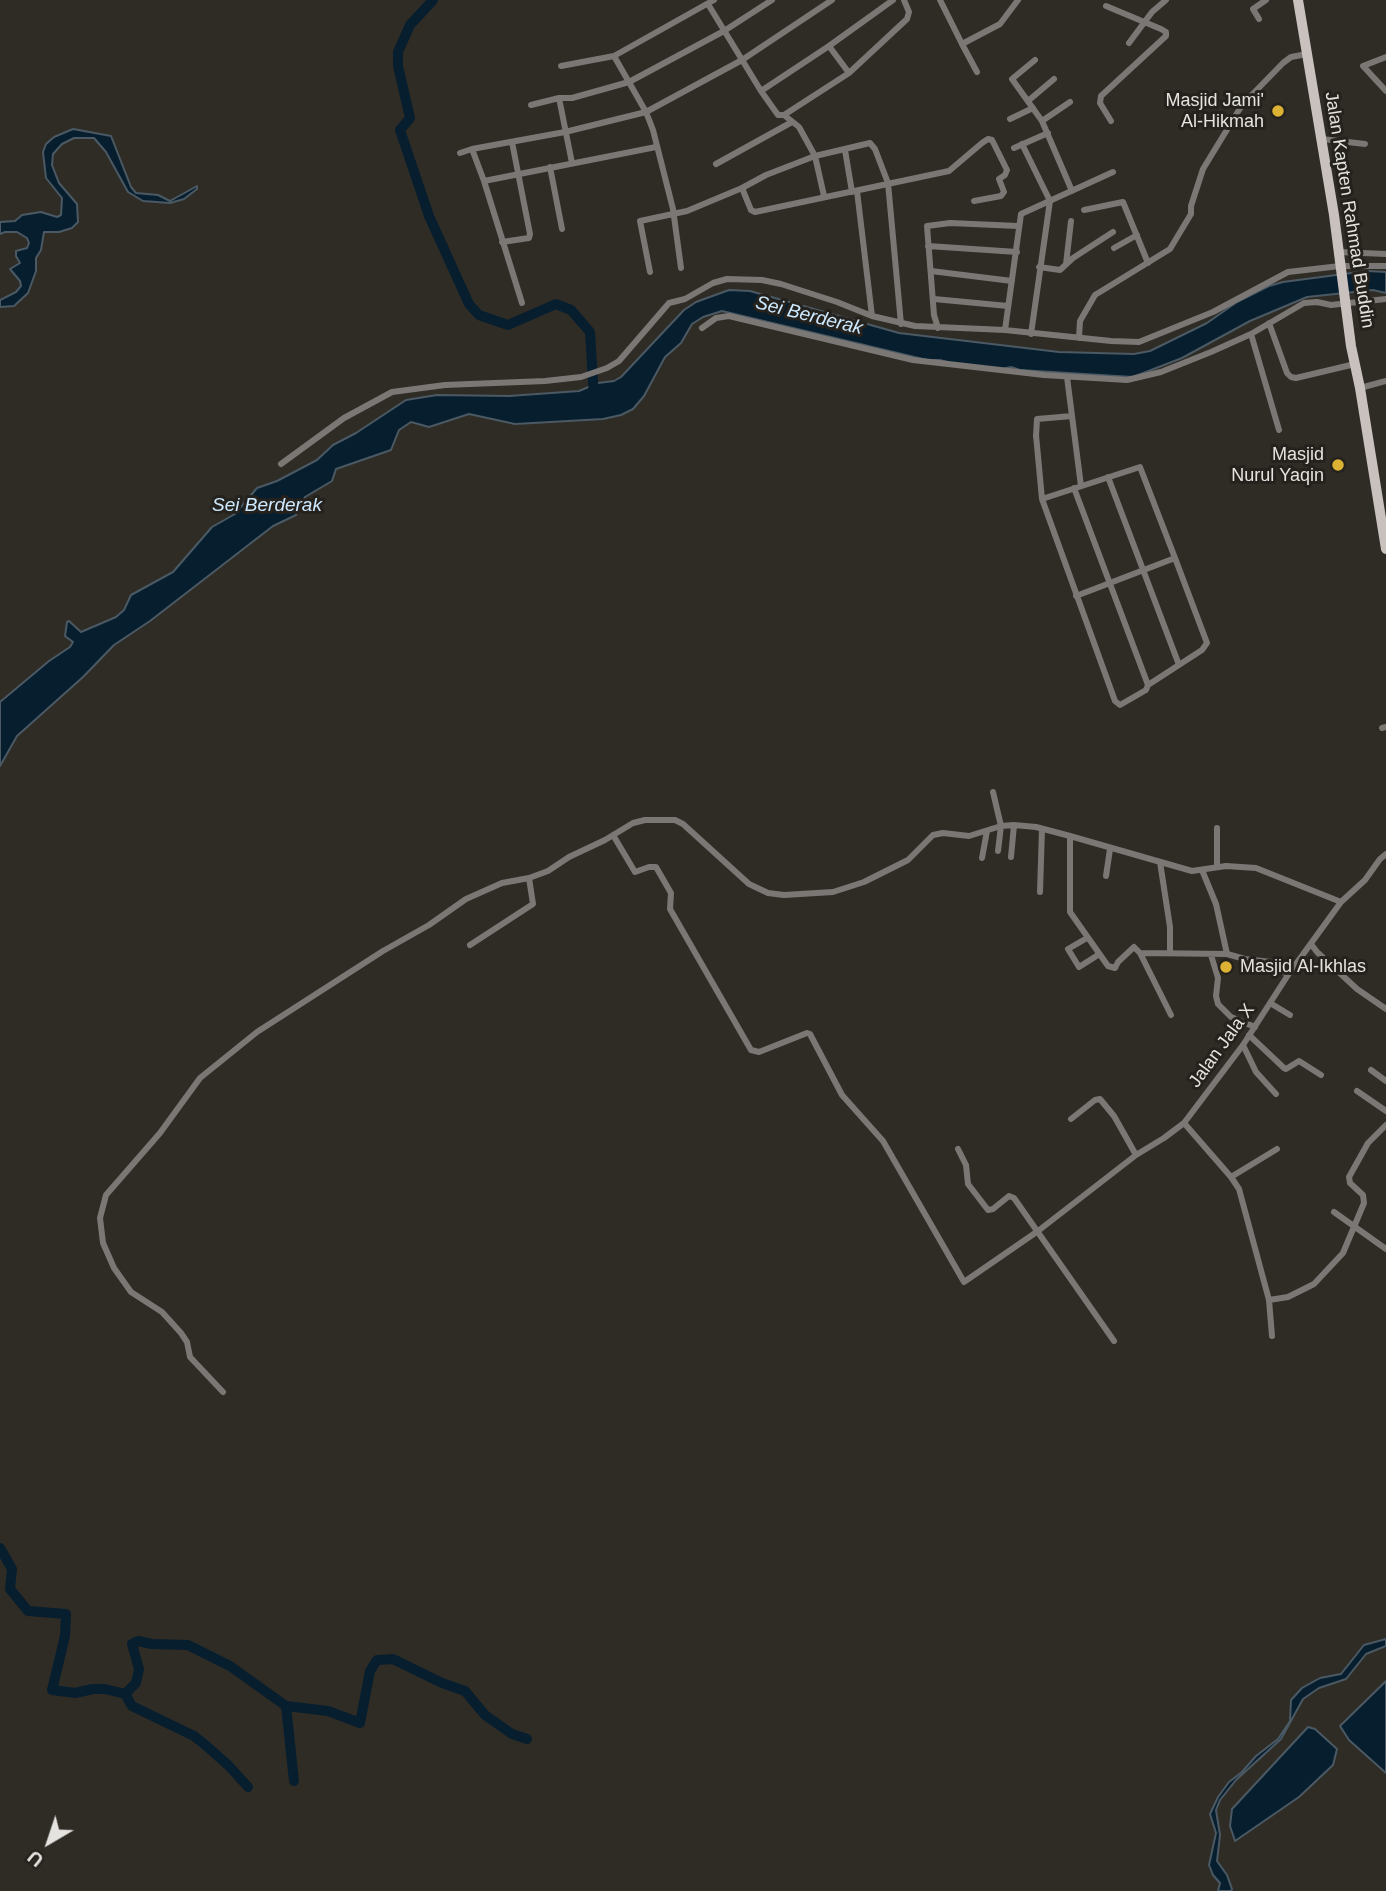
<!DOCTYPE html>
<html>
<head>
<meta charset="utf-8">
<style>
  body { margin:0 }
  #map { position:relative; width:1386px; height:1891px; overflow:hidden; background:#2f2c26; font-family:Helvetica,sans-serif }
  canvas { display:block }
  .north { position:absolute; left:14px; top:1807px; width:70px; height:70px; -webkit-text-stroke:5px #25221d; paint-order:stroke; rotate:219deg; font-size:19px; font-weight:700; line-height:28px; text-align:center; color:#e5e3df }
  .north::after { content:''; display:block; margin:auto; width:24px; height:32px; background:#e5e3df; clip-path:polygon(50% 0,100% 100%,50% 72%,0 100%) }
</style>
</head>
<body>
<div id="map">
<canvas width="1386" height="1891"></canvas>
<div class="north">U</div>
</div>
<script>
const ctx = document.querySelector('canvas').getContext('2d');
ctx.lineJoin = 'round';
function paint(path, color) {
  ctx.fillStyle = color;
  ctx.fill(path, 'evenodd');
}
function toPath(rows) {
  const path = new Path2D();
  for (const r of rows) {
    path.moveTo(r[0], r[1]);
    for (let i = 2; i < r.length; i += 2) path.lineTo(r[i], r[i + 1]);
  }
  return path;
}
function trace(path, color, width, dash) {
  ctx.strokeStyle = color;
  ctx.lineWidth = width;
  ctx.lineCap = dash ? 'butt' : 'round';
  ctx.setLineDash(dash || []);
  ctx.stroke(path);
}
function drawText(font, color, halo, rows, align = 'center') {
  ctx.font = font + ' Helvetica,sans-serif';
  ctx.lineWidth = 6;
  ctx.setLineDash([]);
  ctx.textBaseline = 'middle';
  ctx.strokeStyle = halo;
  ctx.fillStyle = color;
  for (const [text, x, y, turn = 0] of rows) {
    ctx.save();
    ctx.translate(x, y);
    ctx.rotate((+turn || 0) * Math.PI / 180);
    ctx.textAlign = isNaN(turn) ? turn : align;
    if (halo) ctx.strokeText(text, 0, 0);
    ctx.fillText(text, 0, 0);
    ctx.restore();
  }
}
const water = toPath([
  [73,129,111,136,131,187,136,193,158,195,170,201,197,186,197,189,184,199,170,203,143,201,128,192,106,152,94,138,74,138,62,144,53,154,52,165,59,183,77,204,78,222,72,228,59,232,44,232,41,250,36,258,36,271,28,293,14,306,0,307,0,300,16,292,21,286,20,281,10,269,20,263,16,256,16,251,27,248,29,243,27,238,17,232,5,232,0,234,0,222,15,221,22,215,41,212,57,217,61,215,62,198,46,178,43,152,46,144,54,137,73,129],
  [1367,271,1386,272,1386,293,1373,290,1307,297,1250,321,1182,358,1133,377,1020,370,1011,367,1002,369,958,365,940,360,927,360,722,311,703,317,692,324,681,343,665,357,644,396,633,409,621,415,603,419,515,424,469,414,429,427,411,422,399,430,391,450,336,469,332,481,305,497,296,515,273,526,150,621,114,645,83,677,17,736,0,766,0,702,49,661,70,647,73,642,65,636,67,622,69,621,81,632,116,617,124,610,131,595,173,572,212,527,235,514,257,488,277,481,317,460,333,445,356,433,406,400,437,395,509,396,579,391,598,383,614,381,621,377,684,310,696,302,729,290,750,291,899,333,1059,352,1134,354,1150,351,1207,323,1237,302,1269,286,1283,282,1367,271],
  [1386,1639,1386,1646,1366,1654,1346,1679,1319,1688,1303,1699,1281,1739,1236,1780,1220,1800,1216,1810,1220,1835,1217,1861,1227,1875,1232,1889,1231,1891,1218,1891,1220,1883,1213,1875,1209,1865,1216,1833,1210,1814,1218,1797,1229,1782,1242,1772,1256,1756,1278,1739,1290,1721,1291,1700,1302,1688,1320,1678,1341,1674,1364,1645,1386,1639],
  [1386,1681,1386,1773,1349,1740,1340,1726,1386,1681],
  [1308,1727,1315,1729,1337,1749,1333,1765,1299,1797,1235,1841,1230,1826,1232,1809,1308,1727]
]);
paint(water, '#071e2e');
trace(water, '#4a5963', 2);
trace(toPath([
  [433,0,410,25,398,52,398,66,410,118,400,130,429,216,469,304,479,315,508,325,556,304,571,310,590,332,594,398],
  [0,1548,12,1569,10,1589,28,1611,66,1614,65,1636,52,1690,75,1693,93,1689,105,1689,125,1694,132,1706,194,1736,203,1743,228,1765,248,1787],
  [125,1694,136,1683,139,1669,132,1644,138,1641,152,1644,188,1645,230,1666,286,1706,328,1711,360,1723,370,1671,377,1660,393,1659,442,1683,465,1691,485,1715,512,1734,527,1739],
  [286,1706,294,1781]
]), '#071e2e', 10);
trace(toPath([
  [940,0,962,44],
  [708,4,761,91,778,115,784,115,799,127,815,156,824,196],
  [1106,6,1161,29,1166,32,1166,36,1101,96,1100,103,1111,121],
  [1259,19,1253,9,1266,0],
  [1129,43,1152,12,1166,0],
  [829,46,849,73],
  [614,56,646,112,653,130,673,209,681,268],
  [1386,57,1363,66,1386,91],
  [1035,60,1012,79,1042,121,1072,191],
  [561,66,614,56,714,0],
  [977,72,962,44,1000,24,1018,0],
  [761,91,829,46,893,0],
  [559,98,572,163],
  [1028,101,1054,79],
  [531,105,559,98,572,98,629,82,724,31,772,0],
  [784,115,849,73,907,19,909,12,904,0],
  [1010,119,1033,108],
  [1042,121,1070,102],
  [1322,139,1365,144],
  [1022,144,1050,201,1031,334],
  [1014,148,1048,133],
  [845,150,852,192],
  [460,153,472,149],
  [716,164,792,122],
  [550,167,562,229],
  [484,181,656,147],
  [742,188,751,210,755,212,949,171,982,143,988,139,992,140,1007,170,1005,175,999,179,1004,192,1001,196,974,201],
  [857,191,872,316],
  [1084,210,1123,202,1148,263],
  [502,242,529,238,530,234,512,142],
  [928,246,1017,252],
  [1114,248,1137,235],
  [1339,252,1386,254],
  [1066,264,1071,221],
  [1039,267,1060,270,1073,258,1113,232],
  [931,271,1012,281],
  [650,272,640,221,687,211,742,188,766,175,815,156,870,143,875,149,888,183,901,324],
  [934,299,1008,306],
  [522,303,484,181,472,149,565,132,646,112,742,60,832,0],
  [1269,323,1287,373,1291,377,1296,378,1355,364],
  [702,328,716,318,729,316,913,360,1044,375,1127,380,1161,372,1211,352,1251,334,1304,303,1317,302,1331,305,1386,299],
  [938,328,934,315,927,226,950,223,1018,226],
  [1005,330,1021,214,1113,172],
  [1251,334,1279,430],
  [1079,338,1080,321,1095,295,1170,249,1191,214,1191,206,1203,169,1242,105,1283,63,1291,57,1307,54],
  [1067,377,1081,486],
  [1360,388,1386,381],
  [1036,435,1042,499,1115,701,1120,705,1146,690,1148,685,1074,488],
  [1036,437,1037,419,1072,416],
  [281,464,344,418,392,392,445,385,545,381,581,377,607,368,619,361,669,303,685,299,713,283,727,279,762,280,781,284,837,302,872,316,915,326,1005,330,1111,341,1139,342,1213,312,1288,272,1340,266,1386,266],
  [1108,477,1179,665],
  [1042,499,1140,467,1175,558,1076,596],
  [1148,685,1202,650,1207,643,1175,558],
  [1382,728,1386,727],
  [993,792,1001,826,998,851],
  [613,835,635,872,649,867,656,867,671,893,670,909,751,1050,759,1052,807,1033,810,1034,842,1095,883,1141,964,1282,1038,1231,1136,1155,1164,1138,1184,1123,1243,1045,1288,975,1341,902,1365,880,1380,859,1386,854],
  [1070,836,1070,912,1108,966,1115,968,1118,962,1134,947,1140,953,1227,954,1245,959,1271,962,1288,975],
  [1011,857,1014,825],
  [982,858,987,831],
  [1160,862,1170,927,1170,953],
  [1217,867,1217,828],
  [1202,870,1216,904,1227,954],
  [1106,876,1110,849],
  [1040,892,1042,829],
  [1087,938,1068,949,1079,967,1098,955],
  [1311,944,1317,952,1357,989,1386,1009],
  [470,945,533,904,529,878],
  [1140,953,1171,1015],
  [1211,955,1218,978,1216,996,1218,1004,1231,1017,1255,1027],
  [1270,1003,1290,1015],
  [1249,1035,1284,1068,1286,1069,1299,1061,1321,1075],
  [1243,1045,1256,1072,1276,1094],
  [1371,1070,1386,1081],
  [1357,1091,1386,1111],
  [1071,1119,1095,1100,1100,1099,1114,1116,1136,1155],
  [1184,1123,1231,1177,1239,1189,1269,1300,1272,1336],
  [958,1149,966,1165,968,1184,988,1210,993,1209,1009,1196,1014,1198,1114,1341],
  [1231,1177,1277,1149],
  [1334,1212,1386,1249],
  [1269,1300,1288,1297,1314,1284,1343,1253,1364,1203,1363,1195,1350,1183,1349,1177,1368,1143,1386,1125],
  [223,1392,190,1357,187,1342,181,1333,162,1312,131,1292,114,1268,103,1243,100,1218,106,1195,160,1133,200,1078,257,1032,383,951,429,925,466,899,502,883,529,878,548,871,569,857,605,840,633,823,645,820,675,820,683,824,749,884,768,893,784,895,833,892,864,882,908,860,933,835,943,833,969,836,1001,826,1014,825,1036,827,1070,836,1192,871,1226,866,1256,868,1341,902]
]), '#7a7775', 6);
trace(toPath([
  [1298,0,1334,215,1351,346,1360,388,1386,549]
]), '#c9c1be', 10);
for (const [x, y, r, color] of [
  [1278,111,7,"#dbb233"],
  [1338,465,7,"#dbb233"],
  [1226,967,7,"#dbb233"]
]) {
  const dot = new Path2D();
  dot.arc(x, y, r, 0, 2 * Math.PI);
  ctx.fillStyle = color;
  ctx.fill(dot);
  trace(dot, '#25221d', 2.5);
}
drawText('18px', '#e5e3df', '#25221d', [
  ["Masjid Jami'",1264,101],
  ["Al-Hikmah",1264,122],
  ["Masjid",1324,455],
  ["Nurul Yaqin",1324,476],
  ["Masjid Al-Ikhlas",1240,967,"left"]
], 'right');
drawText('18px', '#e5e3df', '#25221d', [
  ["Jalan Kapten Rahmad Buddin",1349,210,81],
  ["Jalan Jala X",1222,1046,-54]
]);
drawText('italic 19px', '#cce9ff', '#25221d', [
  ["Sei Berderak",809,316,14],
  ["Sei Berderak",267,506]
]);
</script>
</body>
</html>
